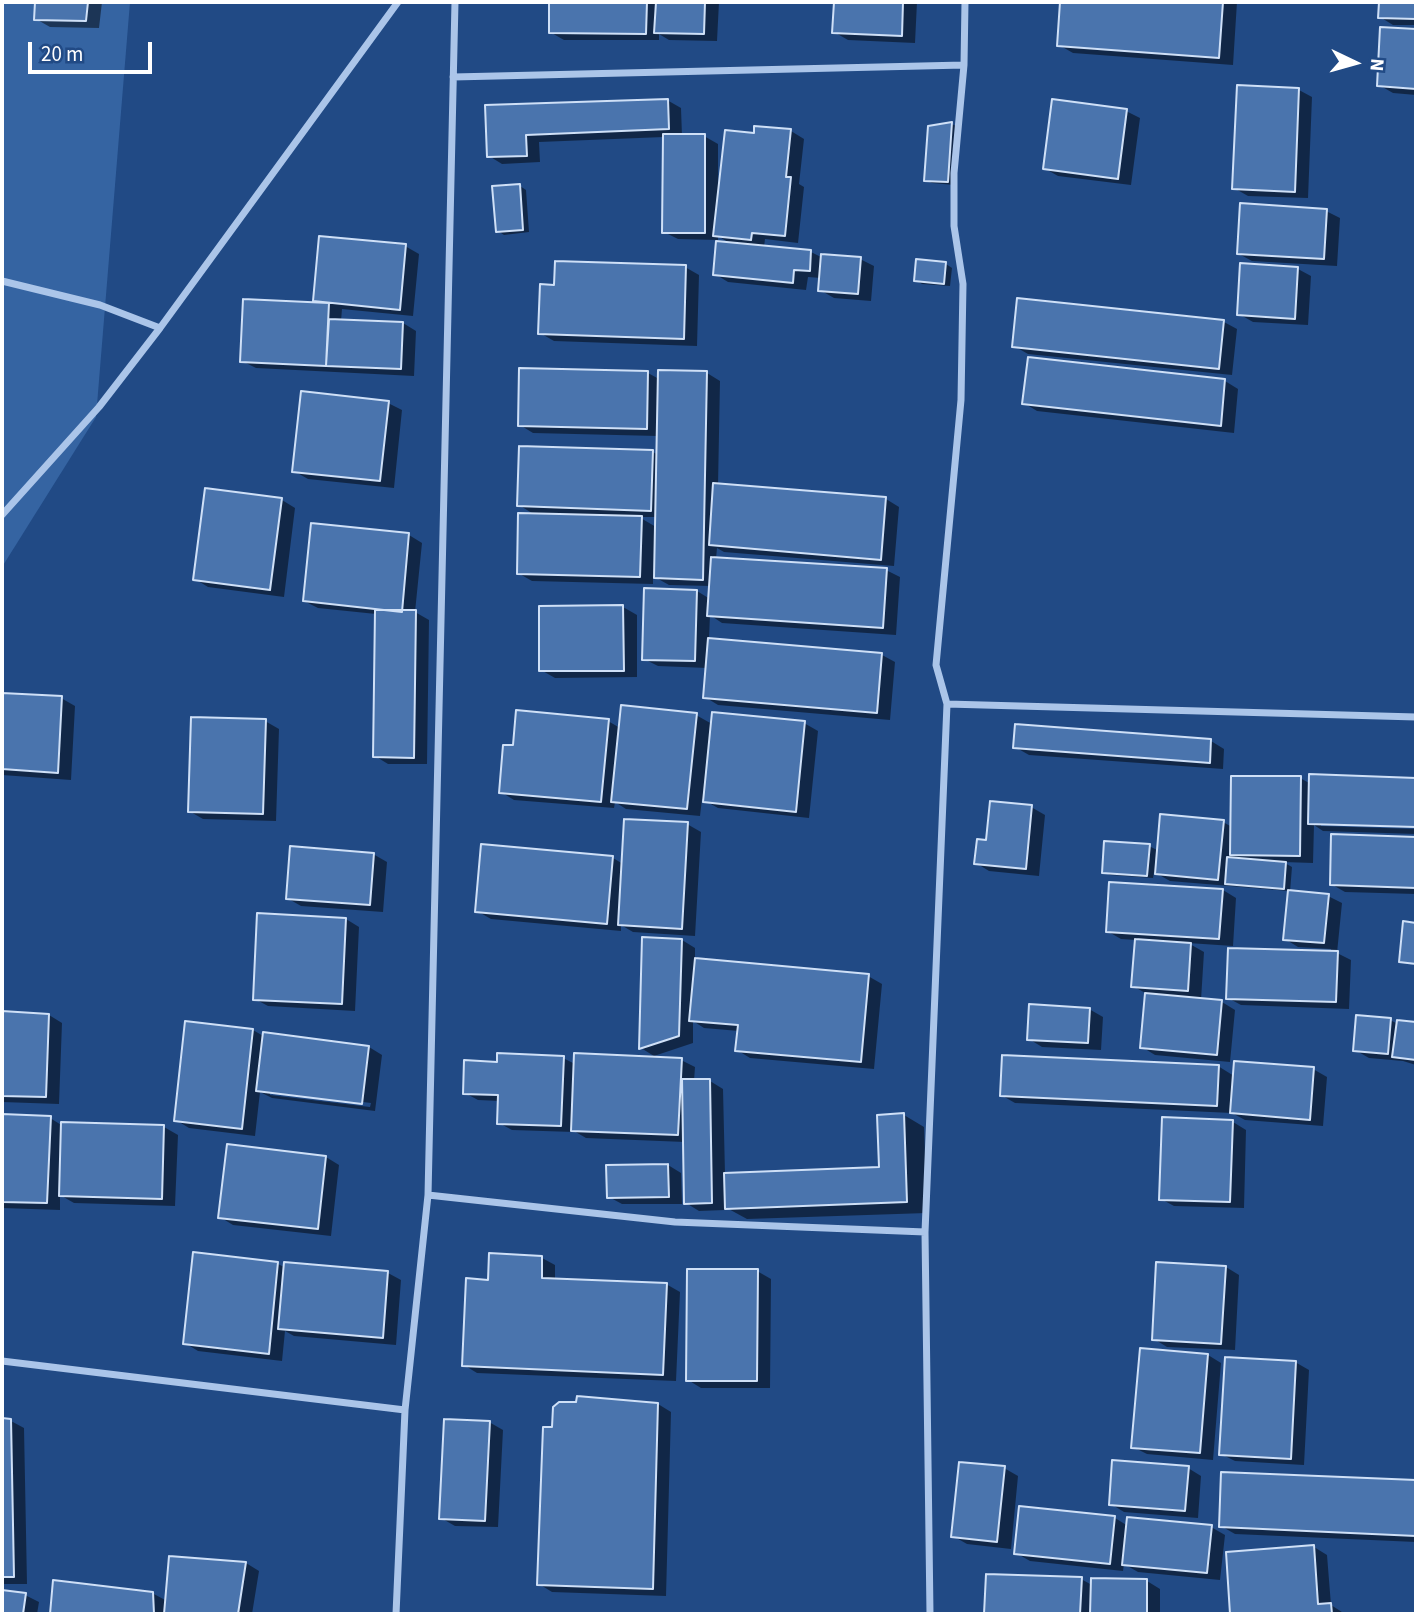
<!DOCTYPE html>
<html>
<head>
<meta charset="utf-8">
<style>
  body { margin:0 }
  #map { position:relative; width:1418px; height:1616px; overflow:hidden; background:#214a85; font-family:"Source Sans 3",sans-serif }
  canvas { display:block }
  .frame { position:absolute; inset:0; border:4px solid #fff; pointer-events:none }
  .north { position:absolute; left:1320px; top:28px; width:70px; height:70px; -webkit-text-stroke:5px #214a85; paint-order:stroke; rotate:95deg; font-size:19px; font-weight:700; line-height:28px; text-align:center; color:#fff }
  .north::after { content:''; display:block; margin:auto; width:24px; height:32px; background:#fff; clip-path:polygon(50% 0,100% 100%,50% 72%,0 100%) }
  .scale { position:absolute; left:28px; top:42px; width:124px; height:32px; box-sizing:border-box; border:4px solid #fff; border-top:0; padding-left:9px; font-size:21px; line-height:24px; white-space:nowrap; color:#fff; -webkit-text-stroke:5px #214a85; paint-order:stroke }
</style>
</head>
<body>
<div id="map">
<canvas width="1418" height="1616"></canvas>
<div class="frame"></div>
<div class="north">N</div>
<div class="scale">20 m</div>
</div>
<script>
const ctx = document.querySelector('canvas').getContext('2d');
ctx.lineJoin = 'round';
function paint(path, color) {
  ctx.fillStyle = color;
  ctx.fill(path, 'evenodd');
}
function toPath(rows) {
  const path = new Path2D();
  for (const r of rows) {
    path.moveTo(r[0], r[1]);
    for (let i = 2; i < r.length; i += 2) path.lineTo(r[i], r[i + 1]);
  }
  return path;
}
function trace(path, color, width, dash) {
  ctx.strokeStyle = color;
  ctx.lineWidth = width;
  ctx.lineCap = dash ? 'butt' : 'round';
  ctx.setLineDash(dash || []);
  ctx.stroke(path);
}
paint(toPath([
  [2,2,130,2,96,417,2,567]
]), '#3564a2');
paint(toPath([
  [36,2,102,2,99,28,50,27,36,19],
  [550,2,719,2,717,41,669,40,659,34,659,40,564,40,550,32],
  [836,2,917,2,915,43,848,40,834,32],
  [1062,2,1237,2,1233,65,1073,53,1059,45],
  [1380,2,1416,2,1416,25,1393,25,1380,17],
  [1382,29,1416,30,1416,95,1393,93,1379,85],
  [1299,90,1312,97,1308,198,1248,196,1234,188],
  [667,100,681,108,682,136,704,136,718,144,718,190,720,190,755,135,756,127,791,131,804,139,799,184,804,187,798,243,765,239,764,247,811,252,823,258,860,259,874,266,871,301,834,298,820,290,821,278,808,277,806,290,728,282,715,274,731,244,718,236,718,240,678,239,664,232,664,137,539,142,540,162,502,164,489,156,487,107],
  [1126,111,1140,118,1131,185,1058,176,1044,168],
  [952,124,958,127,954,185,932,183,926,180,929,128],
  [520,186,526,190,529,232,504,235,498,231],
  [1326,211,1340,218,1337,266,1252,261,1239,254],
  [321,238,405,246,419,254,413,316,342,309,341,321,403,323,416,331,414,376,256,368,242,361,314,304],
  [946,264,952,268,950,286,922,284,916,280],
  [685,267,699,275,697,346,554,341,540,333,556,287],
  [1298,269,1311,276,1308,325,1253,322,1239,314],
  [1224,322,1237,329,1232,375,1028,354,1014,346],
  [648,373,659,379,707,373,720,381,718,486,886,499,899,507,894,566,724,552,717,548,716,559,886,570,900,577,896,635,722,623,710,615,709,639,882,655,895,662,890,720,718,705,705,697,707,668,658,666,644,659,697,591,710,599,711,586,669,585,653,576,653,584,532,581,518,573,535,515,519,505,653,452,658,455,658,436,533,433,520,425],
  [639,517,657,517,656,527],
  [1225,381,1238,389,1234,433,1037,411,1024,403],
  [388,403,402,410,394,488,308,479,294,471],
  [206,490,282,500,295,508,284,597,208,587,195,579],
  [409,535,422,543,415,612,429,620,427,764,388,764,375,756,376,614,318,608,304,601],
  [623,607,637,615,637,677,555,678,541,670],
  [2,695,61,698,75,706,71,780,2,775],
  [696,715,712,724,804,723,818,731,809,818,718,808,702,799,700,816,626,809,615,802,614,808,514,800,501,792,514,747,608,721,620,728],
  [265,721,279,729,276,821,203,819,189,811],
  [1211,741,1224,749,1223,769,1029,755,1015,747],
  [1311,776,1416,779,1416,826,1321,823,1321,826,1416,829,1416,834,1323,831,1314,825,1313,863,1283,862,1292,867,1290,892,1328,896,1342,903,1337,953,1351,960,1349,1009,1241,1005,1228,998,1331,952,1331,949,1298,947,1285,939,1289,891,1170,881,1154,872,1153,878,1110,875,1104,872,1149,846,1159,851,1223,822,1232,827,1300,778,1311,784],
  [1031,807,1045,815,1039,876,989,871,976,863,987,842],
  [687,824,701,832,695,936,633,932,621,925,621,931,491,919,477,911,613,858,623,864],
  [1333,836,1416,838,1416,894,1345,892,1331,884],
  [373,854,387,862,383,912,301,906,287,898],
  [1223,890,1236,898,1233,946,1188,943,1204,952,1201,1000,1222,1002,1235,1010,1230,1062,1155,1055,1142,1047,1147,994,1133,986,1136,940,1121,939,1107,931],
  [346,919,359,927,355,1011,268,1006,255,999],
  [1404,923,1416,924,1416,965,1400,961],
  [682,940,695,948,695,960,868,976,882,984,874,1069,750,1058,737,1050,739,1031,704,1028,693,1021,693,1043,654,1056,641,1048],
  [1089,1009,1103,1017,1101,1050,1042,1047,1029,1039],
  [2,1013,49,1015,62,1023,59,1104,2,1102],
  [1390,1020,1398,1024,1398,1022,1416,1024,1416,1065,1403,1061,1369,1058,1355,1050],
  [253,1030,265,1037,369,1047,382,1055,375,1111,272,1098,260,1092,255,1136,189,1128,176,1120],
  [270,1091,371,1103,370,1107,270,1095],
  [563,1058,575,1064,681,1060,695,1067,694,1081,710,1081,723,1089,725,1174,881,1168,904,1115,924,1127,927,1213,747,1219,725,1207,725,1210,699,1211,686,1203,685,1142,586,1138,574,1131,574,1132,512,1130,499,1123,500,1101,478,1100,465,1093,499,1064],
  [1218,1066,1234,1076,1313,1069,1327,1077,1323,1126,1245,1120,1232,1113,1015,1103,1001,1095],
  [2,1116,50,1118,63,1126,164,1127,178,1135,175,1206,74,1203,60,1195,60,1210,2,1208],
  [1233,1122,1246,1130,1244,1208,1174,1206,1161,1199],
  [326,1157,339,1165,331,1236,233,1225,220,1217],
  [668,1165,681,1173,682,1204,622,1204,609,1197],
  [542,1258,555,1265,555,1280,666,1284,680,1292,676,1381,477,1373,464,1365,490,1281],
  [278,1264,286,1268,388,1273,401,1280,396,1345,294,1336,285,1331,282,1361,198,1351,185,1343],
  [1226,1267,1239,1275,1235,1350,1167,1347,1154,1339],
  [757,1271,771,1279,770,1388,701,1388,688,1380],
  [1208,1355,1221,1363,1213,1460,1147,1454,1133,1447],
  [1295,1362,1309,1370,1304,1465,1235,1461,1221,1454],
  [658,1404,671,1412,666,1596,552,1592,539,1584,554,1428],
  [2,1420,11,1421,24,1428,27,1584,2,1584],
  [489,1422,503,1430,498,1527,455,1526,441,1518],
  [1004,1468,1018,1476,1011,1549,967,1544,953,1536],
  [1188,1468,1201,1476,1198,1518,1124,1512,1111,1504],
  [1223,1474,1416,1482,1416,1542,1235,1534,1221,1526],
  [1021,1508,1115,1518,1128,1526,1211,1527,1225,1535,1220,1580,1138,1572,1124,1564,1123,1571,1030,1561,1016,1553],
  [1314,1547,1327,1555,1331,1605,1345,1614,1232,1614,1228,1553],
  [171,1557,246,1563,259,1571,252,1614,51,1614,54,1582,152,1593,167,1601],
  [987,1575,1081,1579,1092,1585,1147,1581,1160,1589,1160,1614,985,1614],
  [2,1592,25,1595,39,1602,37,1614,2,1614]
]), '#0007');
const building = toPath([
  [35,2,88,2,86,21,34,20,35,2],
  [549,2,647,2,646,34,549,33,549,2],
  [656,2,705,2,704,34,654,33,656,2],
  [834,2,903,2,902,36,832,33,834,2],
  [1060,2,1223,2,1219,58,1057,46,1060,2],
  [1379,2,1416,2,1416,19,1378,18,1379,2],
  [1380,27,1416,29,1416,89,1377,86,1380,27],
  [1237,85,1299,88,1295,192,1232,189,1237,85],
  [668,99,669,129,526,135,527,156,487,157,485,105,668,99],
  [1052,99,1127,109,1118,179,1043,169,1052,99],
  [952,122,948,182,924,181,928,126,952,122],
  [754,126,791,129,786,177,791,177,785,236,752,233,751,240,713,236,725,130,754,133,754,126],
  [663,134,705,134,705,233,662,233,663,134],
  [520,184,523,230,496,232,492,186,520,184],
  [1240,203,1327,209,1324,259,1237,254,1240,203],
  [319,236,406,244,400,310,313,301,319,236],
  [716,241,811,250,810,271,794,270,793,283,713,275,716,241],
  [821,254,861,257,858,294,818,291,821,254],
  [916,259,946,262,944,284,914,281,916,259],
  [555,261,686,265,684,339,538,334,540,284,554,285,555,261],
  [1240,263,1298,267,1295,319,1237,315,1240,263],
  [1017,298,1224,320,1219,369,1012,347,1017,298],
  [243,299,329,303,326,366,240,362,243,299],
  [329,319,403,322,401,369,326,366,329,319],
  [1028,357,1225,379,1221,426,1022,404,1028,357],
  [519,368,648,371,647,429,518,426,519,368],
  [658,370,707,371,703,580,654,578,658,370],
  [301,391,389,401,380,481,292,472,301,391],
  [519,446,653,450,651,511,517,506,519,446],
  [713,483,886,497,881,560,709,545,713,483],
  [205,488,282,498,270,590,193,580,205,488],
  [518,513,642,516,640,577,517,574,518,513],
  [311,523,409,533,402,612,303,601,311,523],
  [711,557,887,568,883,628,707,616,711,557],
  [644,588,697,590,695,661,642,660,644,588],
  [623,605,624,671,539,671,539,606,623,605],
  [375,610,416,610,414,758,373,757,375,610],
  [708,638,882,653,877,713,703,698,708,638],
  [2,693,62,696,58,773,2,769,2,693],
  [621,705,697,713,687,809,611,802,621,705],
  [516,710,609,719,601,802,499,793,503,745,513,745,516,710],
  [712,712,805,721,796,812,703,802,712,712],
  [191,717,266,719,263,814,188,812,191,717],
  [1015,724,1211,739,1210,763,1013,748,1015,724],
  [1309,774,1416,778,1416,827,1308,824,1309,774],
  [1231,776,1301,776,1300,856,1230,855,1231,776],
  [990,801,1032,805,1026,869,974,864,977,839,986,840,990,801],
  [1160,814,1224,820,1218,880,1155,874,1160,814],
  [624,819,688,822,682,929,618,925,624,819],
  [1331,834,1416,837,1416,888,1330,885,1331,834],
  [1104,841,1150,844,1147,876,1102,873,1104,841],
  [481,844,613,856,607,924,475,912,481,844],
  [290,846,374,853,370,905,286,899,290,846],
  [1227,857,1286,862,1284,889,1225,884,1227,857],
  [1109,882,1223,889,1219,939,1106,932,1109,882],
  [1288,890,1329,894,1324,943,1283,940,1288,890],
  [257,913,346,918,342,1004,253,1000,257,913],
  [1403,921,1416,923,1416,964,1399,962,1403,921],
  [642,937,682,939,679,1036,639,1049,642,937],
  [1135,939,1191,943,1188,991,1131,987,1135,939],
  [1228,948,1338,951,1336,1002,1226,999,1228,948],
  [695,958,869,974,861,1062,735,1051,738,1025,689,1021,695,958],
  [1145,993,1222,1000,1217,1055,1140,1048,1145,993],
  [1029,1004,1090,1008,1088,1043,1027,1040,1029,1004],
  [2,1011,49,1014,46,1097,2,1096,2,1011],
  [1356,1015,1391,1018,1388,1054,1353,1051,1356,1015],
  [1397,1020,1416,1022,1416,1060,1392,1057,1397,1020],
  [185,1021,253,1029,242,1129,174,1121,185,1021],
  [263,1032,369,1046,362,1104,256,1091,263,1032],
  [497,1053,564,1056,561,1126,497,1124,498,1095,463,1094,464,1060,497,1062,497,1053],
  [574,1053,682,1058,678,1135,571,1131,574,1053],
  [1002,1055,1219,1065,1217,1106,1000,1096,1002,1055],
  [1234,1061,1314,1067,1310,1120,1230,1113,1234,1061],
  [682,1079,710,1079,712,1203,684,1204,682,1079],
  [904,1113,907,1202,725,1209,724,1173,879,1167,877,1115,904,1113],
  [2,1114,51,1116,47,1203,2,1202,2,1114],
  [1162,1117,1233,1120,1230,1202,1159,1200,1162,1117],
  [61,1122,164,1125,162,1199,59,1196,61,1122],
  [227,1144,326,1156,318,1229,218,1218,227,1144],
  [668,1164,669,1197,607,1198,606,1165,668,1164],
  [193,1252,278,1262,269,1354,183,1344,193,1252],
  [489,1253,542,1256,542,1278,667,1283,663,1375,462,1366,466,1278,488,1280,489,1253],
  [284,1262,388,1271,383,1338,278,1329,284,1262],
  [1156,1262,1226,1266,1221,1344,1152,1340,1156,1262],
  [687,1269,758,1269,757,1381,686,1381,687,1269],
  [1140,1348,1208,1354,1200,1453,1131,1448,1140,1348],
  [1225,1357,1296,1361,1291,1459,1219,1455,1225,1357],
  [577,1396,658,1403,653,1589,537,1585,543,1427,552,1427,553,1407,559,1402,576,1402,577,1396],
  [2,1418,11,1419,14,1577,2,1577,2,1418],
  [444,1419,490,1421,485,1521,439,1519,444,1419],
  [1112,1460,1189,1466,1185,1511,1109,1505,1112,1460],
  [959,1462,1005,1466,997,1542,951,1537,959,1462],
  [1221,1472,1416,1480,1416,1536,1219,1527,1221,1472],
  [1019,1506,1115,1516,1110,1564,1014,1554,1019,1506],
  [1127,1517,1212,1525,1207,1573,1122,1565,1127,1517],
  [1314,1545,1318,1604,1331,1603,1332,1614,1230,1614,1226,1552,1314,1545],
  [169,1556,246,1562,238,1614,164,1614,169,1556],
  [986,1574,1082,1577,1080,1614,984,1614,986,1574],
  [1091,1578,1147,1579,1147,1614,1090,1614,1091,1578],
  [53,1580,153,1592,154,1614,50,1614,53,1580],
  [2,1590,26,1593,23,1614,2,1614,2,1590]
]);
paint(building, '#4a74ad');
trace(building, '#cfe0f7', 2);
trace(toPath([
  [453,77,964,65],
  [2,281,100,305,160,328],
  [2,515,99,407,160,328,398,2],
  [947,704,1416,717],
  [428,1195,675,1222,925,1232],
  [2,1361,405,1410],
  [396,1614,405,1410,428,1195,455,2],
  [930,1614,925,1232,947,704,936,665,961,400,963,284,954,226,954,173,964,65,965,2]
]), '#abc5e9', 7);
</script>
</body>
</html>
